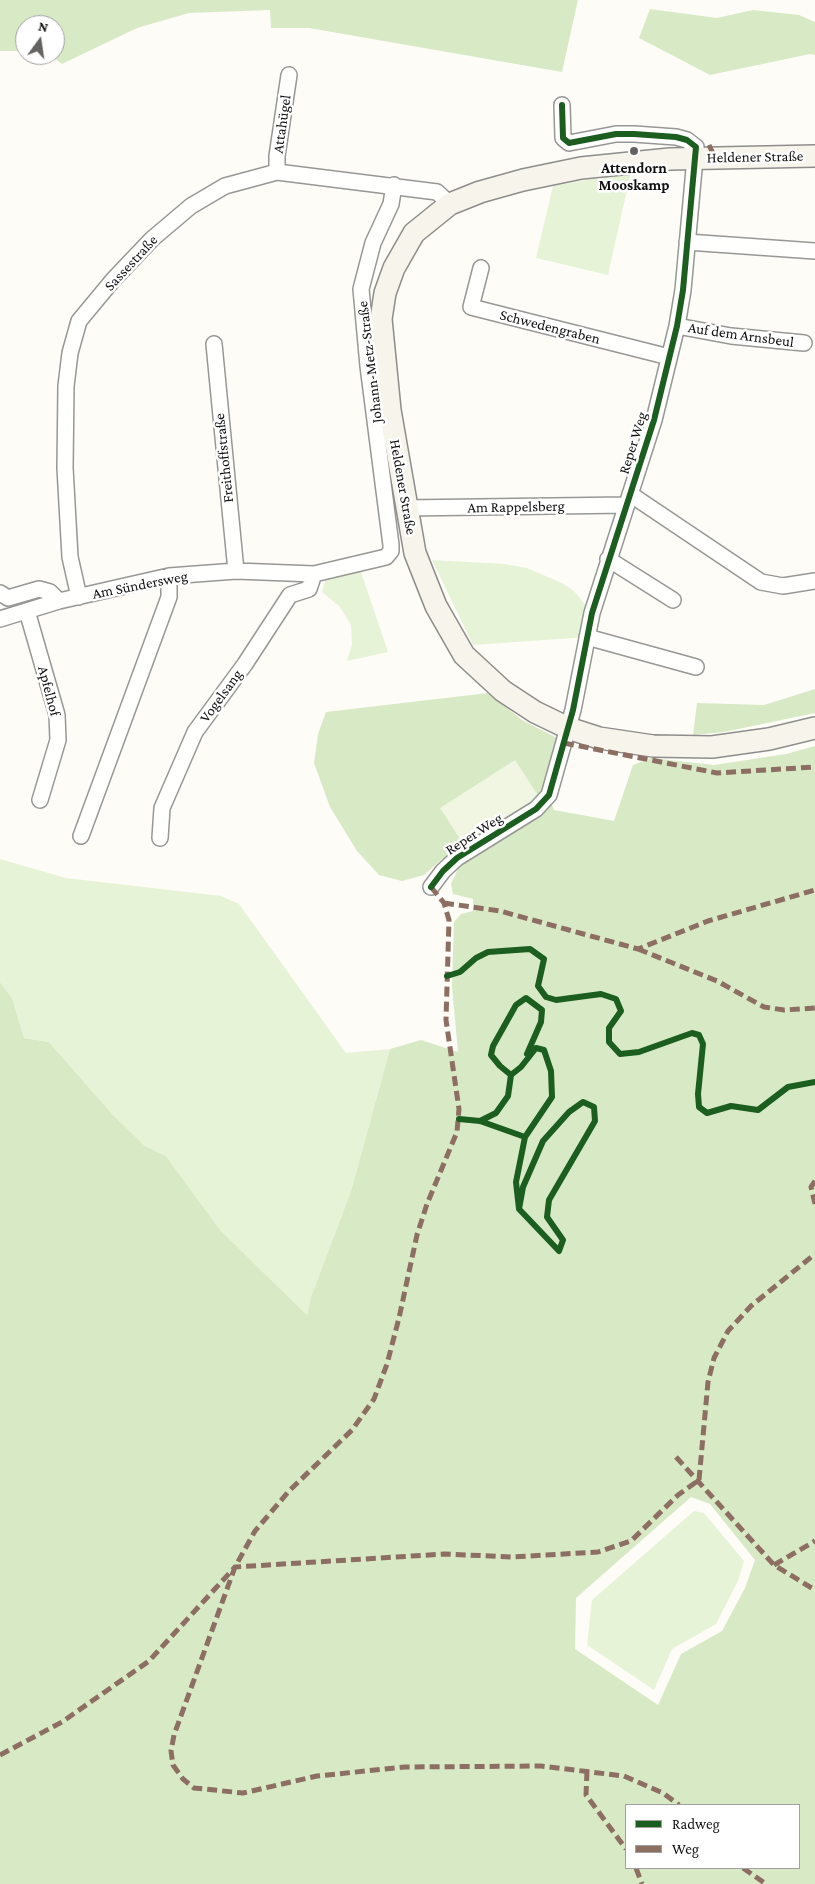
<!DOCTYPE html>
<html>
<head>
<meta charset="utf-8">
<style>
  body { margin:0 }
  #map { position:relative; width:815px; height:1884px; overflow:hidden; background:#fdfcf7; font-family:"Crimson Pro",serif }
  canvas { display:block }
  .legend { position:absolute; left:625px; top:1804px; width:175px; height:65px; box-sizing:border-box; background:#fff; border:1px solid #a0a0a0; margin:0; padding:6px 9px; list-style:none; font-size:15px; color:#111 }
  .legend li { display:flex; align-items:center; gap:10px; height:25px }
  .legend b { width:25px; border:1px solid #a0a0a0 }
  .north { position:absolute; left:15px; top:15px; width:50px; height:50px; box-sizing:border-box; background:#fff; border:1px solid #a0a0a0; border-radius:50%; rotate:14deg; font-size:14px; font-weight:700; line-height:20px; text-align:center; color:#111 }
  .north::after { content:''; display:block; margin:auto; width:18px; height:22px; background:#646362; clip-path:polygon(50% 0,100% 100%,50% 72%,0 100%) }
</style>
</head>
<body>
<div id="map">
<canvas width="815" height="1884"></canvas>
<ul class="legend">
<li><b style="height:6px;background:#1b5e20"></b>Radweg</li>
<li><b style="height:6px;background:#8d6e63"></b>Weg</li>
</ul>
<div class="north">N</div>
</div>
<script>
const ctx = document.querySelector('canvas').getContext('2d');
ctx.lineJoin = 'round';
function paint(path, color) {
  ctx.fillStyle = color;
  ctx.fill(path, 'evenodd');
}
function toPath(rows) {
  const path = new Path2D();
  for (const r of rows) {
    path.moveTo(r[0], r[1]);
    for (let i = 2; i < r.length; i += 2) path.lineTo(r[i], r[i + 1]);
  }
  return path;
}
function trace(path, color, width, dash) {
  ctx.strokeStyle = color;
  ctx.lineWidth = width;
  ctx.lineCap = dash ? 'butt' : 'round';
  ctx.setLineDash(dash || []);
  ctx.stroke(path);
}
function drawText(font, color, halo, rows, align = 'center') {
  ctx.font = font + ' "Crimson Pro",serif';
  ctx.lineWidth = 5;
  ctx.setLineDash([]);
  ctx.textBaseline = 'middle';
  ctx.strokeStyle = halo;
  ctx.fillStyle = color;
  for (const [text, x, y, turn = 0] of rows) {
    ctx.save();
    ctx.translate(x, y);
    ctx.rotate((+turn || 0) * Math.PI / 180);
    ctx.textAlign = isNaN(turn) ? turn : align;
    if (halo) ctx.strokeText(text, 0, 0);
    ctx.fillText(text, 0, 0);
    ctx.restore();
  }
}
paint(toPath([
  [631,172,608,275,536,258,553,186],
  [432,560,504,564,527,568,562,583,574,591,592,613,587,637,473,645],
  [360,569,388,652,347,661,352,645,351,625,340,607,322,592,326,578],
  [0,859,66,878,221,896,239,904,346,1053,390,1049,351,1191,311,1297,307,1315,220,1230,166,1156,145,1146,113,1115,49,1042,24,1038,12,998,0,982],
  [694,1511,704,1513,744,1561,738,1581,716,1624,672,1649,654,1690,587,1645,592,1600]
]), '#e7f3d7');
paint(toPath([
  [0,0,578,0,562,72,309,28,271,28,270,10,189,13,137,28,62,64,50,55,55,55,55,25,25,25,25,51,0,51],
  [650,9,717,18,753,10,799,15,815,22,815,55,810,54,710,75,639,38],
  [815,689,815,713,724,732,693,735,697,703,764,705],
  [488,693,522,720,559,739,543,786,554,810,614,821,633,765,651,758,714,765,786,754,815,746,815,1884,0,1884,0,982,12,998,24,1038,49,1042,113,1115,145,1146,166,1156,220,1230,307,1315,311,1297,351,1191,390,1049,421,1040,458,1052,452,987,454,922,461,914,473,911,473,899,453,894,451,884,458,869,442,859,424,875,402,881,379,875,357,851,330,807,314,763,318,734,326,712],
  [691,1497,710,1504,755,1560,745,1588,722,1631,681,1654,658,1705,575,1649,576,1598],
  [626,1805,799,1805,799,1868,626,1868]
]), '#d8eac5');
paint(toPath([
  [515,760,539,797,464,845,440,808]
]), '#f0f6e1');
const street = toPath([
  [277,172,277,156,289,75],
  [687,242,815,251],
  [481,268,471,307,669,357],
  [677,326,731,336,804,343],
  [214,344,236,571],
  [630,494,761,582,783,586,815,581],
  [405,508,627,505],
  [608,559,673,600],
  [0,593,8,598,39,589,50,592,59,601],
  [79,597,70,557,65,468,66,386,70,353,79,321,113,280,152,239,191,206,225,186,277,172,437,192,450,204],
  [27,611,57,715,58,740,40,800],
  [0,619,59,601,169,576,236,571,314,574,386,557,391,551,391,545,368,366,361,289,373,243,391,204,394,185],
  [587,637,696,667],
  [81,836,169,597,169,576],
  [160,838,162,808,195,732,245,664,290,595,309,589,314,574],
  [431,887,443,871,457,858,536,809,549,795,573,710,592,613,654,420,677,326,683,290,696,147,687,140,676,137,634,134,616,134,569,143,563,138,562,105]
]);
const secondary = toPath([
  [815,156,670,159,581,168,523,180,480,192,450,204,414,233,394,268,385,293,381,319,390,410,415,553,436,606,464,655,503,691,535,712,568,728,599,738,653,746,712,747,769,739,815,728]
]);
trace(street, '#979795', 18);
trace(secondary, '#8e8d8b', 24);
trace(street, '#fffffe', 15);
trace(secondary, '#f6f4eb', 21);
trace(toPath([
  [709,145,715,158],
  [564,743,717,773,815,767],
  [431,887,444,903,449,920,446,1020,459,1109,457,1132,427,1204,417,1235,399,1318,387,1364,374,1399,352,1430,289,1491,255,1531,235,1567,174,1735,171,1751,173,1765,183,1779,194,1788,243,1793,317,1776,405,1767,541,1766,624,1776,663,1793,679,1805],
  [444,903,500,911,638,949,708,921,815,890],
  [638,949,717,981,764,1007,784,1010,815,1008],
  [815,1181,811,1187,815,1204],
  [676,1457,774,1565,815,1590],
  [699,1480,708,1382,714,1358,728,1331,751,1306,815,1254],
  [774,1565,815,1541],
  [0,1755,62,1722,149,1661,235,1567,445,1554,512,1557,598,1552,631,1541,678,1495,699,1480],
  [587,1771,586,1795,626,1849],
  [636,1868,642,1884],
  [743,1868,766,1884]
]), '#8d6e63', 5, [10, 5]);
trace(toPath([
  [431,887,443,871,457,858,536,809,549,795,573,710,592,613,654,420,677,326,683,290,696,147,687,140,676,137,634,134,616,134,569,143,563,138,562,105],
  [447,976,460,972,476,958,488,952,530,949,544,959,538,986,546,997,556,1000,601,994,616,999,621,1011,609,1028,609,1042,620,1054,639,1052,692,1033,699,1035,703,1044,698,1094,699,1107,707,1113,731,1106,758,1110,788,1087,815,1082],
  [511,1075,500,1066,491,1055,493,1046,516,1005,526,998,542,1010,541,1022,527,1054],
  [459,1119,480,1121,525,1137,516,1182,519,1209,559,1251,563,1240,547,1217,549,1200,595,1121,594,1107,583,1102,569,1112,543,1141,523,1187,519,1209],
  [480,1121,496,1113,508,1096,511,1075,521,1067,536,1048,544,1050,551,1071,552,1097,525,1137]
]), '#1b5e20', 6);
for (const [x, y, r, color] of [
  [634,151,5,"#646362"]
]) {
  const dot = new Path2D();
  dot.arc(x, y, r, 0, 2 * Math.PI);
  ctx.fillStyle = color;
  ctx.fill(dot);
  trace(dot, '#fff', 2);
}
drawText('15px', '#111', '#fff', [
  ["Attahügel",282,124,-82],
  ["Heldener Straße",755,157,-1],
  ["Sassestraße",131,263,-47],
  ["Schwedengraben",550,327,14],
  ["Auf dem Arnsbeul",741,335,8],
  ["Johann-Metz-Straße",370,362,-97],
  ["Reper Weg",633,443,-73],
  ["Freithoffstraße",224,458,-96],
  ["Heldener Straße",403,487,80],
  ["Am Rappelsberg",516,507,-1],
  ["Am Sündersweg",140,585,-11],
  ["Apfelhof",49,691,75],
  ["Vogelsang",221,696,-54],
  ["Reper Weg",474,834,-33]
]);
drawText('bold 15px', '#111', '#fff', [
  ["Attendorn",634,168],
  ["Mooskamp",634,185]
]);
</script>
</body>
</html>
